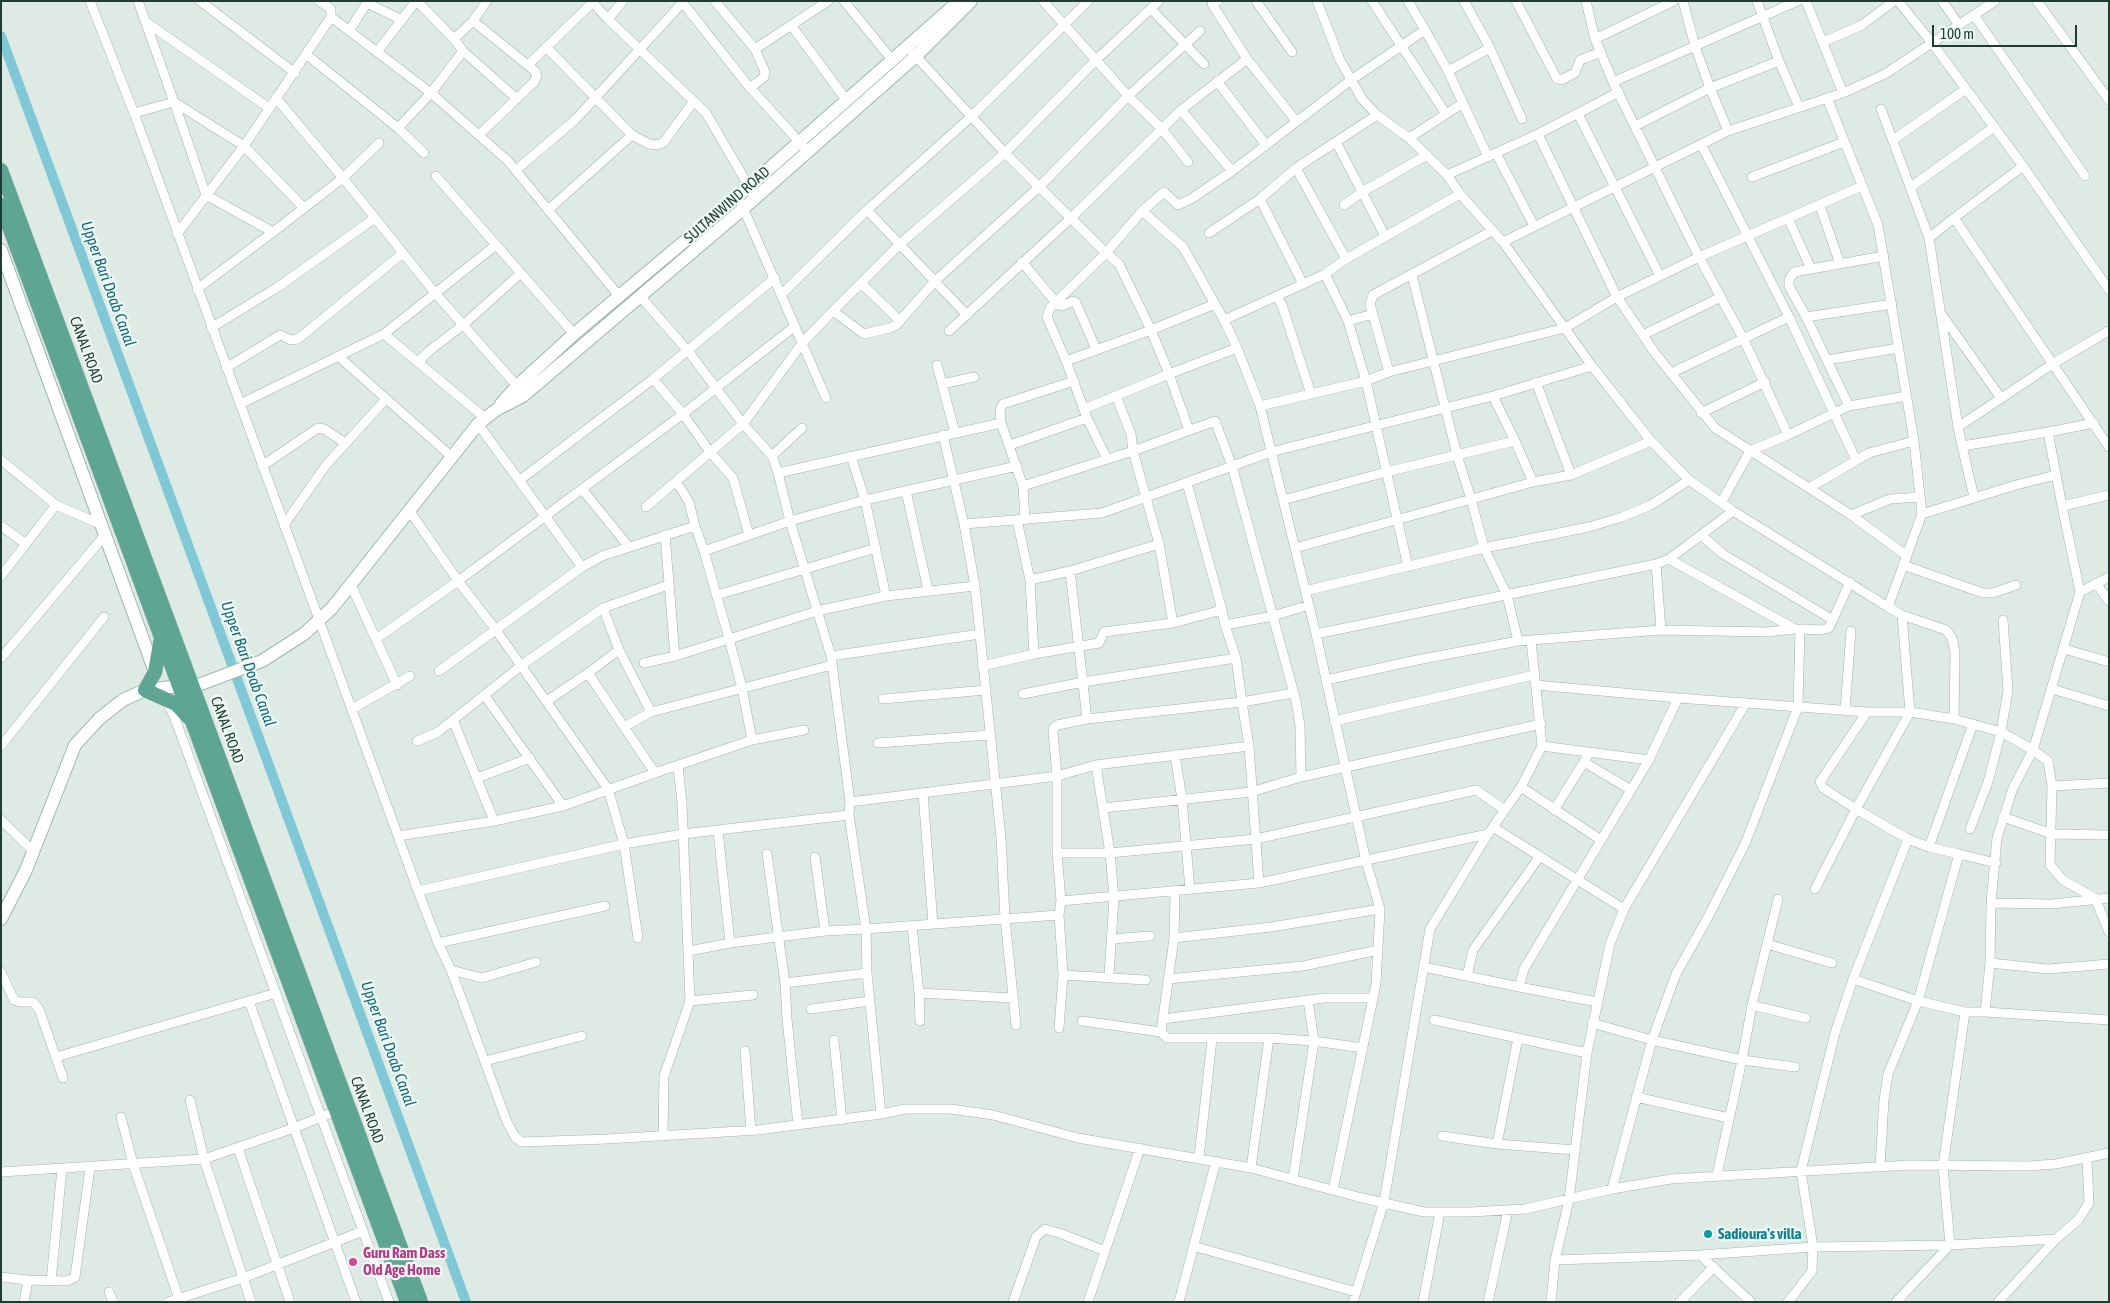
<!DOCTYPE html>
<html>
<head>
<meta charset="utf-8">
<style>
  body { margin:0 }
  #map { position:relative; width:2110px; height:1303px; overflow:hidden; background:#deebe5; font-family:"Asap Condensed",sans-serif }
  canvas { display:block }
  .frame { position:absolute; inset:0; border:2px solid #1e3c34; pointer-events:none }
  .scale { position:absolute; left:1932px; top:25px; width:145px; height:22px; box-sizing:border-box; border:2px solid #1e3c34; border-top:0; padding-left:6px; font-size:15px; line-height:18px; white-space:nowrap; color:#1e3c34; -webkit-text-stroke:4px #eff8f3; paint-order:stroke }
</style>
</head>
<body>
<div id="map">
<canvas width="2110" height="1303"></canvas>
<div class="frame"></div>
<div class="scale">100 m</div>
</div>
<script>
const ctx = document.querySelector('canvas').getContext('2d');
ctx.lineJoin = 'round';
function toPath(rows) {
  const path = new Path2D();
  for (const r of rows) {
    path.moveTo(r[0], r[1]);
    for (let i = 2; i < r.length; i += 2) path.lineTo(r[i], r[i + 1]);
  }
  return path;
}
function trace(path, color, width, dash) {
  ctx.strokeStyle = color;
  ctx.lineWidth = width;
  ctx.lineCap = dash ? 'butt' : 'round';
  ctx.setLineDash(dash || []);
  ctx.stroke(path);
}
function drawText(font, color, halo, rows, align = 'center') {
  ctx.font = font + ' "Asap Condensed",sans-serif';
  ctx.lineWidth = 4.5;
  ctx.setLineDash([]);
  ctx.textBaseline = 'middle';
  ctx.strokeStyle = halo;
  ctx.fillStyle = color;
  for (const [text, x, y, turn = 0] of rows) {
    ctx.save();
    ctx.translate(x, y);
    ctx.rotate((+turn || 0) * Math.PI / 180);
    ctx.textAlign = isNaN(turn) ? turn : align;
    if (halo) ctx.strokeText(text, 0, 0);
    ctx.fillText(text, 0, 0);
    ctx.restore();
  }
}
trace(toPath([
  [1,36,466,1302]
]), '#80c8d6', 10);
const street = toPath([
  [90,1,134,113,398,836,494,821],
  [138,1,174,102,244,146,304,208],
  [200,1,295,73],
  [417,1,454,39],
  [591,1,608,19,706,113,755,197],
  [715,1,755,49,828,1],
  [844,1,893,61],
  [1043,1,1096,60,1005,153,900,244,833,311,803,342,743,424,772,456,778,473,790,521,831,656,850,802,849,815,866,929,1059,915,1061,901,1259,883,1488,834,1521,787,1542,746,1649,760,1678,698,1867,712,1910,712,1954,719],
  [1256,1,1292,52],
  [1317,1,1340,60,1362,99,1377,115,1409,138,1447,175,1460,194,1503,242,1592,366,1651,441,1689,480,1733,511,1888,607,1902,615,1946,630,1952,638,1955,652,1954,719,2001,732,2033,750,2048,761,2052,786,2050,865,2063,880,2095,898,2109,932],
  [1372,1,1446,114],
  [1464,1,1490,48,1522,119],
  [1516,1,1557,79,1561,80,1575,73,1580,60,1601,52],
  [1586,1,1595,39,1613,82,1699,257,1744,340,1788,435,1750,451,1721,503],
  [1683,1,1695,46,1710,88,1728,131],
  [1757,1,1779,61],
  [1806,1,1843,93],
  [1898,1,1932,43,2023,166,2109,290],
  [1942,1,1959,25],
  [2037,1,2109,100],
  [367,3,402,20],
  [683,3,746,83,803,146],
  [1151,9,1204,64],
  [1974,15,2085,176],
  [331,17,431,93,508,161,619,296],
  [608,19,623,1],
  [473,21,535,71,537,76,534,82,479,135],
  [146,22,269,108],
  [791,25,847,101],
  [1425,30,1448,71,1488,157],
  [349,31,368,1],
  [1595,39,1674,1],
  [1823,42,1862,25,1894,1],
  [546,47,632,135,649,144,656,145,663,143,694,101],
  [463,51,517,99],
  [377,52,416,1],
  [913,53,1005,153,1106,253,1119,264,1151,330,1169,374,1237,348,1224,320,1325,274,1346,259,1460,194],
  [307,55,398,128,431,93,463,51,454,39,473,21,487,1],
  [1247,59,1296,121],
  [528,65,592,3],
  [1448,71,1490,48],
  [1217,81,1266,145],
  [1613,82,1798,1],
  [750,88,764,77,765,72,755,49],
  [1827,98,1878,225,1914,441,1922,514,1888,607],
  [1881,109,1929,238,1958,427,2054,363,2109,331],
  [1181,110,1232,171],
  [134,113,174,102,206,195,273,232,343,178,276,98],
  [1578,114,1660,276],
  [1635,126,1710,88,1779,61,1799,107],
  [398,128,424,153],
  [1538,134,1617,297,1655,353,1715,428,1809,488,1869,453,1914,441],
  [1409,138,1463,103],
  [1893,140,1966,89],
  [1336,142,1385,236],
  [379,143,343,178,435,293,517,386],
  [1702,146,1789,317,1856,460],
  [1496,153,1534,226],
  [1188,162,1162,129,1128,96,1200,31],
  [1296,168,1346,259],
  [516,170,575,120,684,1],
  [1447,175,1538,134,1619,92],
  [436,176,574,334],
  [1752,177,1844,142],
  [1911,187,1994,127],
  [1260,199,1303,284],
  [741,203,826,398],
  [1344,205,1362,192,1427,155],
  [1820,206,1840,264],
  [548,210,632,135],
  [867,210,967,315],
  [1142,211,1164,192,1178,205,1191,199,1232,171,1351,80,1425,30,1408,1],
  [1788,218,1811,269],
  [1954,218,2023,166],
  [1209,233,1260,199,1296,168,1377,115],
  [177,234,244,146,331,17,331,9,319,1],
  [1929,238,1954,218,2109,447],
  [1503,242,1728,131,1843,93,1885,74,1995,1],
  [1884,256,1794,272,1789,280,1789,286,1806,317,1892,304],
  [1022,262,1058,305,1062,306,1073,301,1076,303,1096,349],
  [1325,274,1348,321,1366,381,1408,567],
  [1412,275,1457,455,1471,499,1484,548,1507,595,1518,641],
  [861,283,900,321],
  [197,289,273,232],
  [782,294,867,210,972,116,1088,1],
  [640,296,688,351,743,424,646,507],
  [1276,296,1282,305,1311,394],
  [833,311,864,334,890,328,896,325,935,281,1039,187,1128,96,1096,60,1159,1],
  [1942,315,2001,398],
  [1806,317,1849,406],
  [1348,321,1373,314],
  [211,328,278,287,375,218],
  [949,331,1071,218,1181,110,1247,59,1212,4,1218,1],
  [384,334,485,418],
  [1643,335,1721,297],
  [1237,348,1260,406,1366,381,1389,372,1565,328,1617,297,1699,257,1862,186],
  [338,356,452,457],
  [1827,360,1899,348],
  [1066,361,1047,317,1050,308,1106,253,1142,211,1183,247,1224,320],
  [418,362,429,351,463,325,521,273],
  [937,365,955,433],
  [226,368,280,335,291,340,298,339,403,253],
  [1389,372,1370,304,1373,295,1492,231],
  [1671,373,1789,317],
  [653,379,683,414,710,452,733,478,749,535],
  [1536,382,1571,475],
  [942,384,974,377],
  [1116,396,1131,434,1133,451,1215,421,1232,466,1296,701,1300,726,1301,777],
  [1493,396,1515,441],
  [240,404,384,334,496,245],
  [1260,406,1316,634,1656,564,1669,559,1733,511],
  [1084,409,1169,374,1189,430],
  [1701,413,1765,382],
  [1087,418,1107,459],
  [1001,423,1000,409,1003,404,1074,381],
  [478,424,582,567,602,556,695,526,704,551,729,639,817,611,886,596,975,586,964,524,1102,513,1271,452,1493,396,1592,366],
  [1958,427,1962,446,2048,432],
  [943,435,964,524],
  [1788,435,1849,406,1907,396],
  [1010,445,1087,418,1066,361,1151,330,1215,304],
  [1962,446,1974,497],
  [772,456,802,428],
  [851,456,865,500,1017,466],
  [1,460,56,505,102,525],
  [262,466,318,428,324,429,345,443],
  [778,473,1001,423,1023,486,1025,520],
  [520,480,653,379,775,278],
  [676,481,689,502,695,526],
  [1187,483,1222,610],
  [1023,486,1133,451,1159,544,1173,623,1222,610,1225,625,1273,616,1309,605],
  [1809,488,1851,515,1907,556],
  [582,489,629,547],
  [906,491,928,590],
  [1283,500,1386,472,1515,441,1533,482],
  [2062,506,2048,432,2094,423],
  [409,510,458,581,683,414,795,326],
  [1922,514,2016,485,2056,475],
  [1851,515,1890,499,1920,497],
  [1017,520,1030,580,1070,571,1159,544],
  [284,525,326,465,386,399],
  [1,526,26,544],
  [665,535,675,656,729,639,742,688,752,740,804,730],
  [1701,535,1723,554,1833,620],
  [1295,548,1533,482,1571,475,1651,441],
  [704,551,790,521,865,500,886,596],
  [1669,559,1795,629],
  [1656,564,1661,630],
  [1903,565,1983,593,1993,593,2016,585],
  [1070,571,1087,719],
  [1,576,56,505],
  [1030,580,1034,654],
  [2096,583,2109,601],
  [351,585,397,685],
  [975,586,1001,838,1005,918,1016,1025],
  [1305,591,1484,548,1589,527,1622,517,1651,505,1689,480],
  [2080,592,2062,506,2109,495],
  [717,595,876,548],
  [603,608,619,650,651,712],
  [1902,615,1910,712,1856,809,1908,839,1929,847,1973,724],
  [1225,625,1236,658,1242,702,1249,746,1096,765,1057,776,1053,732,1053,729,1057,725,1087,719,1242,702,1293,693],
  [1316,634,1366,861,1380,909,1376,984,1333,1190],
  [376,639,458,581,496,630,608,789,624,844,638,938],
  [1531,640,1661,630,1768,632,1793,629],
  [2064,649,2109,662],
  [619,650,588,673,624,727],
  [831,656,980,634],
  [1,658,105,535],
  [644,663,675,656],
  [982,666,1034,654,1099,643,1104,632,1173,623],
  [439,671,582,567],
  [1326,680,1417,660,1518,641,1531,640,1542,746],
  [1536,685,1678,698],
  [2052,689,2109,706],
  [1023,694,1083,682,1236,658],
  [485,696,563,806],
  [883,699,986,690],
  [166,700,174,716,389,1302],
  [547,701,588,673],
  [352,709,410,676],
  [1845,711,1851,631],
  [453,720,494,821,563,806,655,773],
  [1334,721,1534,675],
  [752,740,655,773,624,727,651,712,832,665],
  [417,741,438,732,522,665,603,608,668,585],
  [878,743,990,735],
  [1,746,104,617],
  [1249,746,1259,883],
  [1589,752,1584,762,1631,790],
  [1175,755,1182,799,1190,889],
  [1096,765,1110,853,1114,897,1109,976],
  [477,778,530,758],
  [2052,786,2109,783],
  [1521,787,1601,840],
  [923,793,933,924],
  [850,802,1057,776,1057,853,1061,901],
  [1103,808,1251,792,1301,777,1541,724],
  [1554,810,1584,762],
  [2003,817,2052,834,2109,835],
  [1,820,33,851],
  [1493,827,1624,909],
  [1970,829,1988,782,2001,732,2008,690,2003,620],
  [718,831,730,943,825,931,866,929,867,973,785,983,787,1019,798,1125],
  [398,836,418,891,624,844,683,834,849,815],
  [1929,847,1959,854],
  [1057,853,1110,853,1256,839,1476,790,1505,810],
  [767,854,785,983],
  [815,857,825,931],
  [1815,889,1856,809,1823,788,1820,782,1867,712],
  [418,891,438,943,605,906],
  [1175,891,1174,938,1271,927,1380,909],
  [1991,903,2052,904,2109,898],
  [912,926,919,993,920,1021],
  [1174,938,1161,1032,1167,1038,1269,1038,1314,1041,1363,1048],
  [1111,939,1150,936],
  [438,943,451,970,507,1122,515,1137,522,1142,607,1139,758,1130,881,1114,905,1109,951,1109,993,1115,1078,1138,1251,1168,1358,1197,1424,1212,1470,1212,1525,1209,1612,1189,1671,1179,1909,1165,2028,1166,2056,1164,2109,1153],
  [1767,944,1778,899],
  [689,951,730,943],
  [1990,963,2048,969,2109,964],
  [1424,967,1519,987],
  [451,970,482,978,536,962],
  [1,972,14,1000,20,1002,33,1002,39,1009,63,1078],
  [867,973,881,1114],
  [1063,975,1146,980],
  [1467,976,1473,950,1540,856],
  [1168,979,1303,966,1378,950],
  [1853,979,1908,839],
  [919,993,1013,998],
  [249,1001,356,1302],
  [690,1001,753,995],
  [1597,1002,1519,987,1524,969,1649,760],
  [1752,1005,1767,944,1832,963],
  [811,1009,870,1001],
  [1965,1012,1918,1001,1853,979,1835,1033,1801,1171,1813,1247,1950,1245,2056,1239,2078,1220,2089,1203,2087,1158],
  [1985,1012,2109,1020],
  [1163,1019,1324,998,1373,998],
  [1434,1020,1518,1038,1497,1144,1575,1150],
  [1082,1021,1161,1032],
  [1592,1023,1652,1040,1742,1060,1795,1067],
  [1059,1028,1063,975,1059,915],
  [1518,1038,1587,1053],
  [834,1040,842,1120],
  [745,1051,751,1131],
  [56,1057,276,993],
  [485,1061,582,1036],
  [1636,1097,1729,1118],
  [190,1100,204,1159,251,1302],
  [121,1117,133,1164,180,1302],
  [663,1136,664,1076,690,1001,682,803,678,766],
  [1442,1136,1497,1144],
  [238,1148,290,1302],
  [1199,1158,1212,1039],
  [1880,1166,1884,1100,1888,1074,1918,1001,1959,854,1996,863],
  [1251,1168,1269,1038],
  [1,1172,204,1159,294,1128,336,1111],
  [1717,1175,1742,1060,1752,1005,1806,1018],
  [1293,1179,1314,1041,1308,1000],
  [1612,1189,1652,1040,1676,974,1707,919,1745,844,1798,707,1800,629,1821,630,1829,628,1850,582],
  [1193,1246,1356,1292],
  [1700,1255,1751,1302],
  [1555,1260,1700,1255,1813,1247,1812,1271,1788,1302],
  [1,1277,28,1280,67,1281,75,1277,90,1168],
  [51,1281,62,1169],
  [109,1292,113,1302],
  [24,1302,28,1280],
  [168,1302,243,1278,363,1231],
  [1013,1302,1036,1237,1045,1229,1062,1234,1105,1251],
  [1088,1302,1140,1148],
  [1179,1302,1216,1161],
  [1353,1302,1384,1202,1430,929,1488,834],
  [1423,1302,1440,1212],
  [1488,1302,1508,1210],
  [1551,1302,1555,1260,1569,1200,1587,1053,1610,944,1624,909,1746,703],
  [1680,1302,1714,1267],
  [1896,1302,1950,1245,1943,1166,1965,1012,1985,1012,1990,963,1991,903,1997,838,2013,788,2033,750,2080,592,2109,577],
  [1998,1302,2056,1239]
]);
const secondary = toPath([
  [1,250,155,672],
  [501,404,517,386,574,334,737,197,959,1],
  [1,919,26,870,75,745,100,718,123,700,145,690,180,686,193,687,262,661,304,634,332,608,478,424,496,410,523,396,744,208,916,56,971,1]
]);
const primary = toPath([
  [1,170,421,1302],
  [1,205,407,1302],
  [161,638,155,672,145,690,176,704,189,718]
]);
trace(street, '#a1b3ac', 10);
trace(secondary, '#9cb8ae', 14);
trace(primary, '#c0c8c6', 15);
trace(street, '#fff', 9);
trace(secondary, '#fff', 12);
trace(primary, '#5fa594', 14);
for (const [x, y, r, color] of [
  [1708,1234,5,"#0f9aa8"],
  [353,1262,5,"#d1479c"]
]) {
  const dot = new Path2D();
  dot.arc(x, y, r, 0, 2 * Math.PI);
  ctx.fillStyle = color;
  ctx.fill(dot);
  trace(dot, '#eff8f3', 2);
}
drawText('15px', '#1e3c34', '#eff8f3', [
  ["SULTANWIND ROAD",727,205,-41],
  ["CANAL ROAD",86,350,70],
  ["CANAL ROAD",227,730,70],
  ["CANAL ROAD",367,1110,70]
]);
drawText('bold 15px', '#0d838f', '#eff8f3', [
  ["Sadioura's villa",1718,1234]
], 'left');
drawText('bold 15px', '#b23c85', '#eff8f3', [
  ["Guru Ram Dass",363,1253],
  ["Old Age Home",363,1270]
], 'left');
drawText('italic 16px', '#146a7d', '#eff8f3', [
  ["Upper Bari Doab Canal",108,284,70],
  ["Upper Bari Doab Canal",248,664,70],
  ["Upper Bari Doab Canal",388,1044,70]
]);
</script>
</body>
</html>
